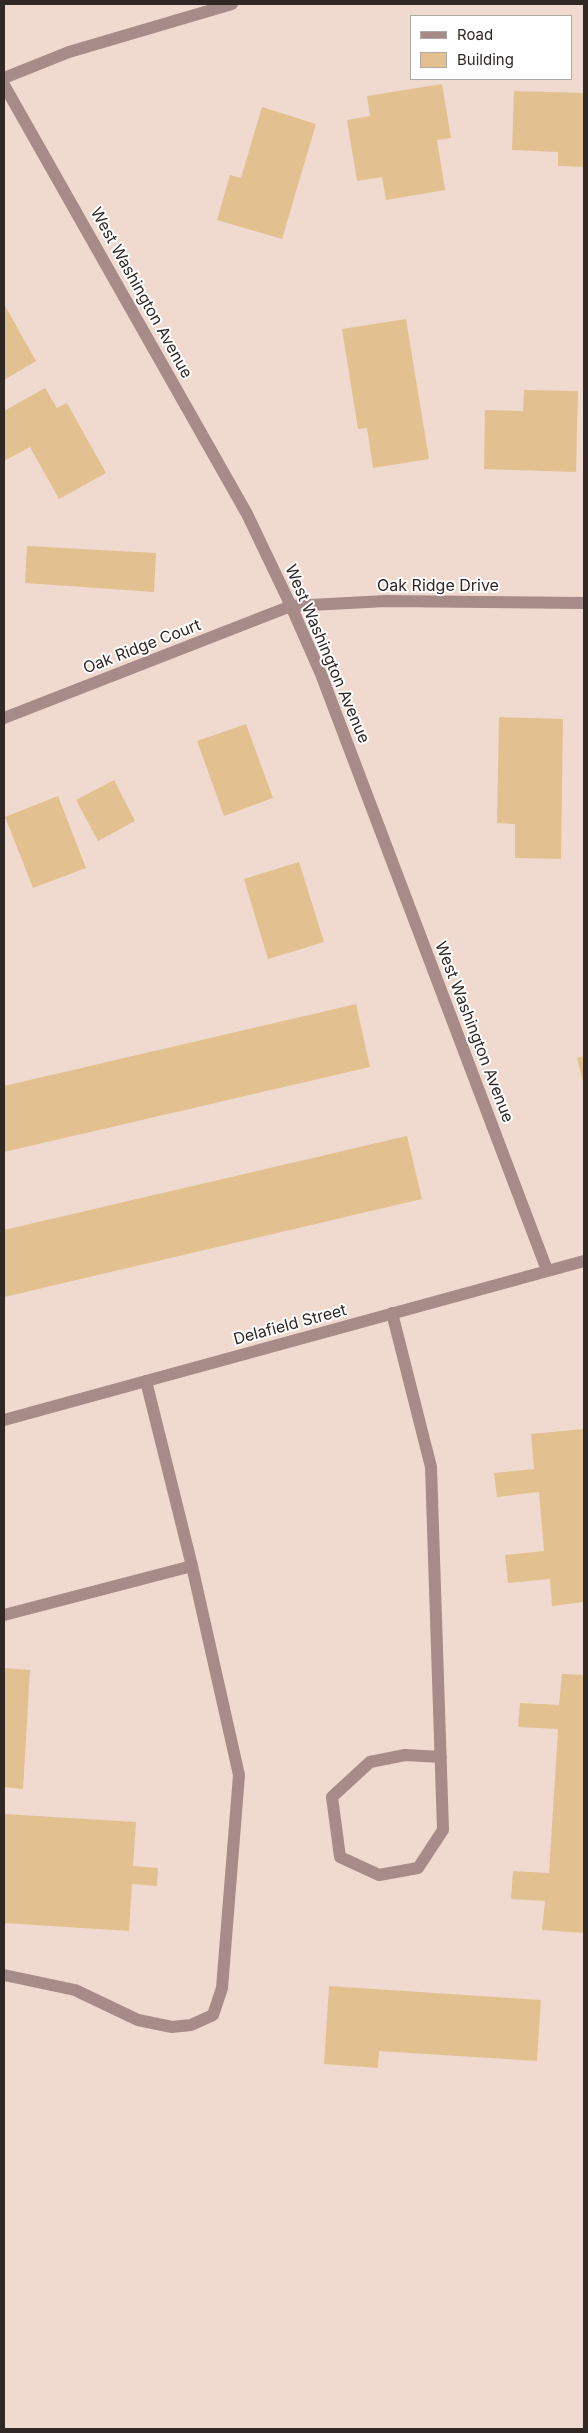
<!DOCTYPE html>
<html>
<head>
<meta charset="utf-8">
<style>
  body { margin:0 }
  #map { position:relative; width:588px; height:2433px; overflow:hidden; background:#f0dad0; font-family:Inter,sans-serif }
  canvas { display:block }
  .frame { position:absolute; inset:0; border:5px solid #302824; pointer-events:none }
  .legend { position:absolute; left:410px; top:15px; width:162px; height:65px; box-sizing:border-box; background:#fff; border:1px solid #aca9a7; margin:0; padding:6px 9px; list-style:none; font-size:15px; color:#302824 }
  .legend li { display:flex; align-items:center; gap:10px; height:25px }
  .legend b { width:25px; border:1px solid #aca9a7 }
</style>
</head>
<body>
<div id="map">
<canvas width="588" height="2433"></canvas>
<div class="frame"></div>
<ul class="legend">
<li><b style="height:6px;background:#a78b88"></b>Road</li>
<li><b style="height:14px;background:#e3c08f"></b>Building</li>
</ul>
</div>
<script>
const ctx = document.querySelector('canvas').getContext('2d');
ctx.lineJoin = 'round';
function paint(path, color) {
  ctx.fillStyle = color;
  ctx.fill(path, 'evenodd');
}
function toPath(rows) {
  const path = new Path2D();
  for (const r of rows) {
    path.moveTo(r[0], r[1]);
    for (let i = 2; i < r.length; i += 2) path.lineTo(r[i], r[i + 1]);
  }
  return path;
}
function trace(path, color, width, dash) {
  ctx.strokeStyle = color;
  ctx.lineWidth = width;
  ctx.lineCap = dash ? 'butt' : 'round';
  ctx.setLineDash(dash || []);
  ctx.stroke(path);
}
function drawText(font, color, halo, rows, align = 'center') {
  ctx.font = font + ' Inter,sans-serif';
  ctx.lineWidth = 4;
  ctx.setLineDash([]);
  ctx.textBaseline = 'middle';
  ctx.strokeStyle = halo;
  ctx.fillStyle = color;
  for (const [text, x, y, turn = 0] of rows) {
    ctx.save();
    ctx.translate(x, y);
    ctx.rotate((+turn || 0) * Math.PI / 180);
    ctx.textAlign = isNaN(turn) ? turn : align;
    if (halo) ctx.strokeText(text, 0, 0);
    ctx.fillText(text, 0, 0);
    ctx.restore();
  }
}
paint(toPath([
  [442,84,451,138,437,140,445,190,386,200,382,177,357,181,347,120,370,116,367,96],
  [514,91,584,93,584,167,558,166,558,152,512,150],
  [262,107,316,124,282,239,217,220,230,175,241,178],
  [4,304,36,361,4,380],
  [406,319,429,459,373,468,367,428,358,429,342,329],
  [45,388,57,408,67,403,106,473,59,499,30,447,4,461,4,411],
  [524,390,578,391,576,472,484,469,485,410,523,411],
  [27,546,156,553,154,592,25,583],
  [499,717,563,719,561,859,515,858,515,824,497,823],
  [246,724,273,798,224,816,197,741],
  [114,780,135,821,98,841,76,800],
  [58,796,86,868,33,888,5,817],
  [299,862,324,942,268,959,244,879],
  [356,1004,370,1067,4,1152,4,1086],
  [584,1056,584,1086,577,1058],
  [407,1136,422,1199,4,1297,4,1230],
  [584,1429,584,1602,552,1606,550,1579,508,1583,505,1555,544,1551,539,1492,497,1497,494,1473,534,1469,531,1434],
  [4,1668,30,1670,23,1789,4,1787],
  [562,1674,584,1675,584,1933,542,1930,545,1901,511,1899,513,1871,549,1873,558,1729,518,1727,520,1703,559,1705],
  [4,1814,136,1822,133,1866,158,1868,157,1886,132,1884,129,1931,4,1923],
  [329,1986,541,2000,537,2061,379,2051,378,2068,324,2064]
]), '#e3c08f');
trace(toPath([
  [146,1381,192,1566],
  [4,1615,192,1566,239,1775,222,1988,213,2015,191,2025,172,2027,138,2020,75,1990,4,1975]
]), '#a78b88', 12);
trace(toPath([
  [4,78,69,52,232,4],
  [4,718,291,606,386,601,584,603],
  [392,1313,431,1467,443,1830,418,1868,379,1875,340,1857,332,1797,370,1762,405,1755,441,1757]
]), '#a78b88', 12);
trace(toPath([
  [4,85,247,514,291,606,321,674,547,1270],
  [4,1420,584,1261]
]), '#a78b88', 12);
drawText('16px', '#302824', '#fff', [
  ["West Washington Avenue",141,293,61],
  ["Oak Ridge Drive",438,586],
  ["Oak Ridge Court",142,647,-21],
  ["West Washington Avenue",327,654,67],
  ["West Washington Avenue",474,1032,69],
  ["Delafield Street",290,1325,-15]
]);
</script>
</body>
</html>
